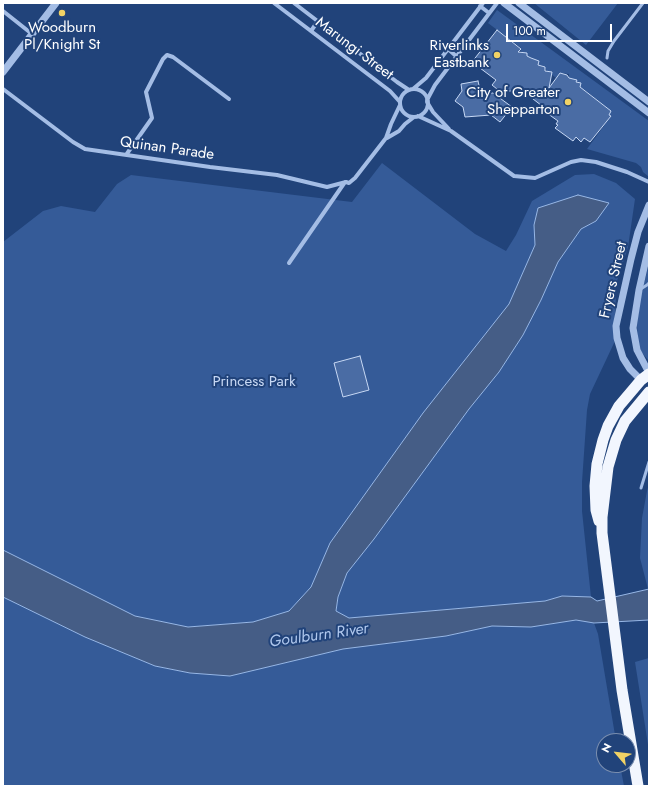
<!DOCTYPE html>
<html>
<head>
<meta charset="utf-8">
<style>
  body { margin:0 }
  #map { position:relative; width:652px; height:789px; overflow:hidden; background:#21437a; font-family:Jost,sans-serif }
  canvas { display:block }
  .frame { position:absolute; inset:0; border:4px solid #fff; pointer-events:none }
  .north { position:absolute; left:596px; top:733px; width:40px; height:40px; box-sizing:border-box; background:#21437a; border:1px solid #7a8eaf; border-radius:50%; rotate:298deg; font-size:11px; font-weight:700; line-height:16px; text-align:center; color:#fff }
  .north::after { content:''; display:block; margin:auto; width:14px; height:18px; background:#f1d265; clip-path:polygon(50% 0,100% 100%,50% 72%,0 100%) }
  .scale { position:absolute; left:506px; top:24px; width:106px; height:18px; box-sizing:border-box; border:2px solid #fff; border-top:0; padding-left:5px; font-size:12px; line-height:14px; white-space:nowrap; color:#fff; -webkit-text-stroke:3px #21437a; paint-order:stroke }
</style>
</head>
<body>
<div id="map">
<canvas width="652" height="789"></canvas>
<div class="frame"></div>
<div class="north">N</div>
<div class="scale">100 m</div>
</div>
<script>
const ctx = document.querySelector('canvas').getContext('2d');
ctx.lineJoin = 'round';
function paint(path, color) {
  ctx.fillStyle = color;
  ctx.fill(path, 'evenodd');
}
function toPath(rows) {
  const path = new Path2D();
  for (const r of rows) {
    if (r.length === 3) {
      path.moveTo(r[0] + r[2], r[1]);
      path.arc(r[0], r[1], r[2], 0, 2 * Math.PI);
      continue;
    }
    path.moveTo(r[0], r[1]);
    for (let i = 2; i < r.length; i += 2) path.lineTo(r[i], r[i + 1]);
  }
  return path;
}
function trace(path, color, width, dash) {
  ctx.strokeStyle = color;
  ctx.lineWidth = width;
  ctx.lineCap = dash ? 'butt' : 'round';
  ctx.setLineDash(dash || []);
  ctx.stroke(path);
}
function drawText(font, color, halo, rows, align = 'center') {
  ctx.font = font + ' Jost,sans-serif';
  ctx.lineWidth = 4;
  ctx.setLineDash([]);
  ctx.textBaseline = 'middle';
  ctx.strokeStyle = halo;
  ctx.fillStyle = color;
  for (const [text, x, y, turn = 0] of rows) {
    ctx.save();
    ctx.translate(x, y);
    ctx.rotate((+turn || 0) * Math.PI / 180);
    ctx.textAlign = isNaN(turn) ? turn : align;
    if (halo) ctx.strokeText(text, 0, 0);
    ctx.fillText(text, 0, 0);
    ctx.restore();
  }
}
paint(toPath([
  [534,3,618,3,586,45],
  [497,10,649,121,649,177,643,172,641,167,636,163,587,149,611,116,609,115,611,111,586,91,579,89,581,83,576,82,577,80,569,78,569,74,560,73,556,78,551,74,551,72,547,71,545,68,543,68,543,66,538,65,539,61,531,58,527,56,527,53,523,53,520,50,521,48,488,23],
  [382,163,475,234,506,251,516,235,532,201,575,175,594,174,616,183,635,199,628,247,616,284,615,341,590,394,587,410,582,482,582,511,591,597,562,596,545,601,349,618,336,612,338,597,347,573,374,539,469,409,499,372,523,335,541,300,558,262,581,229,596,221,534,225,535,245,509,304,423,413,330,543,311,587,289,611,253,622,188,627,135,616,3,550,3,242,43,211,61,206,95,212,117,184,131,175,352,202],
  [649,264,649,361,642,353,638,345,637,325,640,299],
  [649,484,649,589,648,589,640,558,642,518,647,491],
  [3,597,85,637,155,666,190,673,230,676,343,649,446,636,492,626,531,627,576,620,594,623,598,634,616,741,604,741,604,765,620,765,624,786,3,786],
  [649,658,649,751,635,662]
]), '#355b98');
const water = toPath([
  [578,195,609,203,596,221,581,229,558,262,541,300,523,335,499,372,469,409,374,539,347,573,338,597,336,611,349,618,545,601,562,596,591,597,597,601,649,589,649,620,594,623,576,620,531,627,492,626,446,636,343,649,230,676,190,673,155,666,85,637,3,597,3,550,135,616,188,627,253,622,289,611,311,587,330,543,423,413,509,304,535,245,534,225,538,208,578,195]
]);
paint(water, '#455d86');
trace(water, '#97b7e6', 1);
const building = toPath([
  [497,30,521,49,518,52,527,53,527,56,531,58,539,61,538,65,545,67,545,71,552,72,549,88,560,73,567,75,569,78,577,80,576,82,581,83,580,87,611,111,609,115,611,116,590,142,584,138,581,142,576,137,573,141,555,128,558,125,556,124,558,121,544,111,546,109,524,92,522,95,514,91,506,91,502,93,492,85,496,80,472,62,497,30],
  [478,81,481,94,493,93,512,107,500,122,491,115,465,117,463,107,455,101,462,91,461,84,478,81],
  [360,356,369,390,343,397,334,363,360,356]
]);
paint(building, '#4a6ca4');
trace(building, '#c7d8f4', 1);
trace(toPath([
  [607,58,608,51,614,41,643,3],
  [639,290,647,285,649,283],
  [641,488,649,462]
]), '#a4bde5', 3);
trace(toPath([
  [274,3,390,91,400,102],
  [294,3,397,82,409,90],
  [480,6,489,13],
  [3,11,32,34],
  [311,31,318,21],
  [448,49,456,56],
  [3,89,73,142,85,149,210,167,277,175,327,187,346,182,349,183,355,178,386,138,391,124,400,105],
  [413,89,426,78,483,3],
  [414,103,14],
  [427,100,435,85,497,3],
  [427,102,433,112,449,129],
  [418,116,451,131,514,176,535,178,571,162,581,160,596,162,627,172,649,182],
  [387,138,399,131,405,124,414,117],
  [126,155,152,118,146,92,163,59,167,55,173,57,229,99],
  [289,263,345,182]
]), '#a4bde5', 4);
trace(toPath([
  [504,3,649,113],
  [519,3,649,102],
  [3,72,56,3],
  [649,246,639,290,633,328,637,350,649,373],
  [641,380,630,369,623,358,617,338,616,326,631,259,638,232,649,205]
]), '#a4bde5', 7);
trace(toPath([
  [599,521,596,510,595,486,597,464,603,440,608,426,619,406,641,380,649,374],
  [638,786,622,690,602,533,602,517,608,467,616,440,625,421,649,392]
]), '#f2f6fe', 11);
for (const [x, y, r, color] of [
  [62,13,4,"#f1d265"],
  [497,55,4,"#f1d265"],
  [568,102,4,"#f1d265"]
]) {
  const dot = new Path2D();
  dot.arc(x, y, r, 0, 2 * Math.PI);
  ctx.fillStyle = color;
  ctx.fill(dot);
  trace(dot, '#21437a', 1.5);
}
drawText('15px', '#fff', '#21437a', [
  ["Woodburn",62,28,"center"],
  ["Pl/Knight St",62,45,"center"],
  ["Riverlinks",489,46],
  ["Eastbank",489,63],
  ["City of Greater",560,93],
  ["Shepparton",560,110]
], 'right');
drawText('15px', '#fff', '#21437a', [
  ["Marungi Street",354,49,37],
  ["Quinan Parade",167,149,8],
  ["Fryers Street",614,280,-77]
]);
drawText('15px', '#c7d8f4', '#21437a', [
  ["Princess Park",254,382]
]);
drawText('italic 16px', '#afc7ed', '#21437a', [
  ["Goulburn River",319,636,-8]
]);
</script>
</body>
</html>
